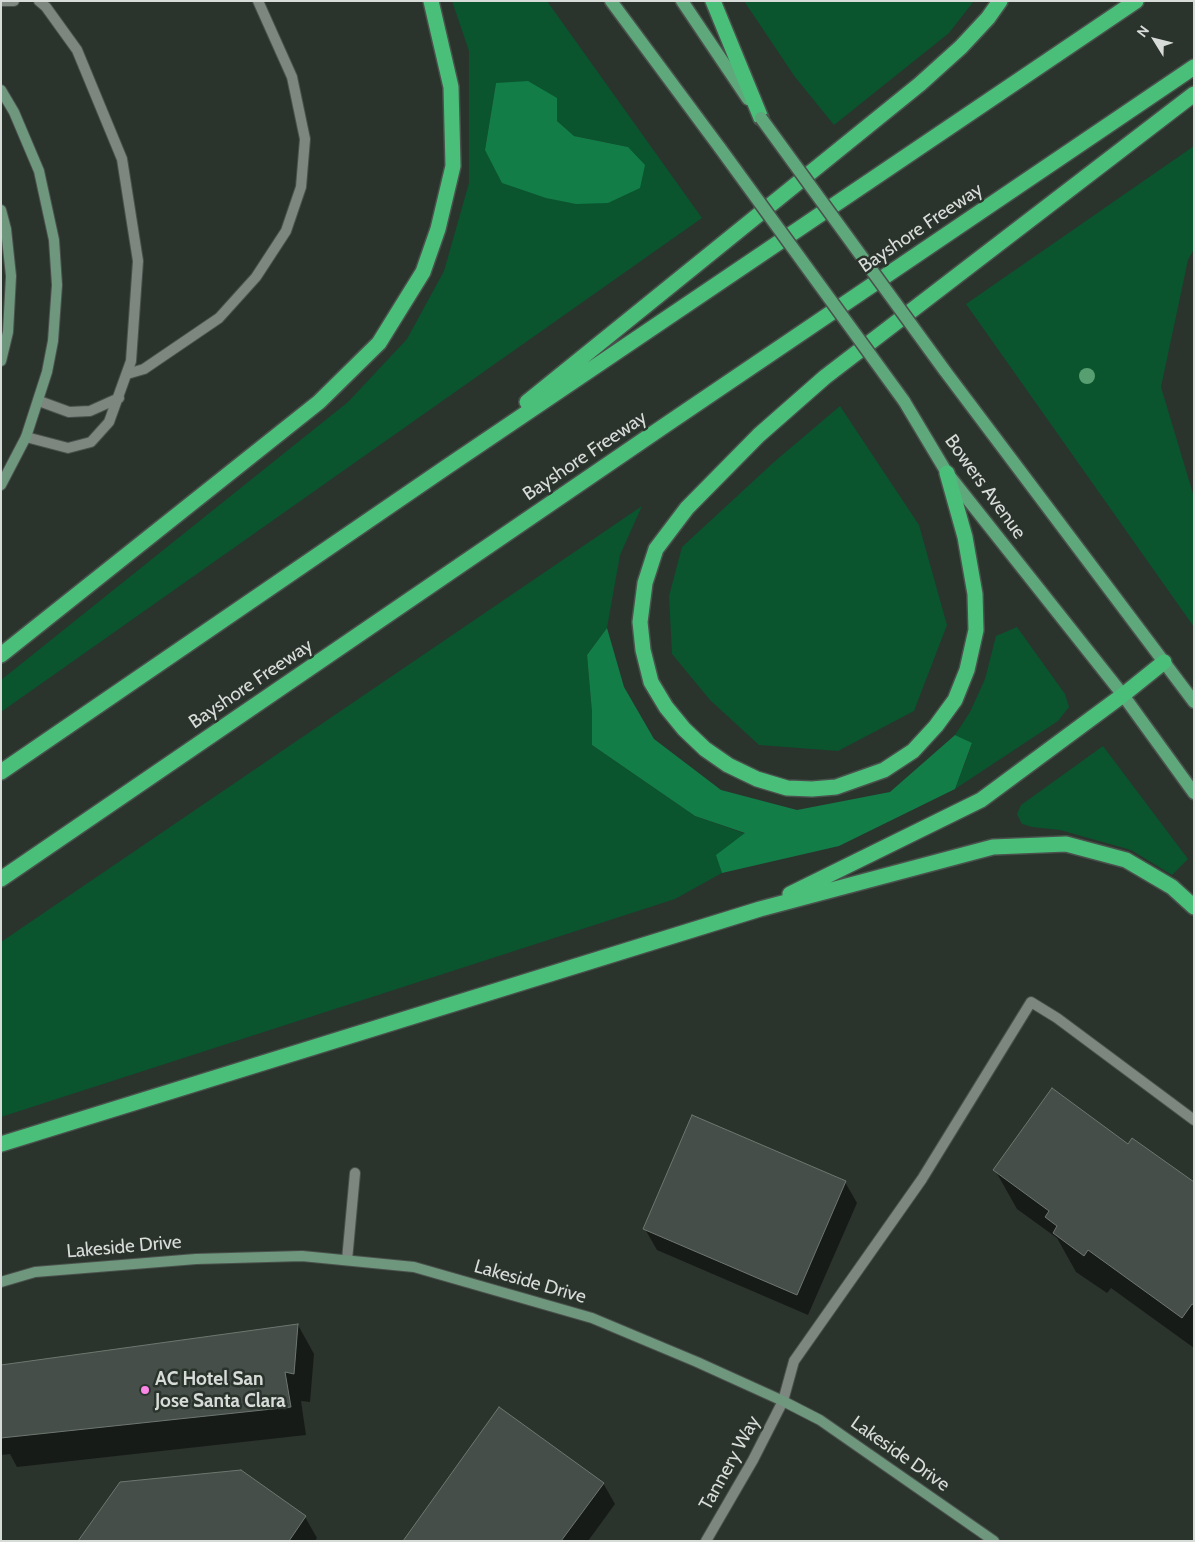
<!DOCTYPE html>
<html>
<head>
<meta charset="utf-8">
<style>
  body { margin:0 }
  #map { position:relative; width:1195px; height:1542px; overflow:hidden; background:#2b332d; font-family:Cabin,sans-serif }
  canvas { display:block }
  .frame { position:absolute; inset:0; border:2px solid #d7dcd8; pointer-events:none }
  .north { position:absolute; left:1130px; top:15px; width:50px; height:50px; -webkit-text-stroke:4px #2b332d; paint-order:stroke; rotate:306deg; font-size:14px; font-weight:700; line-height:20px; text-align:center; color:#d7dcd8 }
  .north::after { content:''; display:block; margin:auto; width:18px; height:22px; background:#d7dcd8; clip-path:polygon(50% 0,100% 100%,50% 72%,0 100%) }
</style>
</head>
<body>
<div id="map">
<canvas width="1195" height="1542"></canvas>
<div class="frame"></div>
<div class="north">N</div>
</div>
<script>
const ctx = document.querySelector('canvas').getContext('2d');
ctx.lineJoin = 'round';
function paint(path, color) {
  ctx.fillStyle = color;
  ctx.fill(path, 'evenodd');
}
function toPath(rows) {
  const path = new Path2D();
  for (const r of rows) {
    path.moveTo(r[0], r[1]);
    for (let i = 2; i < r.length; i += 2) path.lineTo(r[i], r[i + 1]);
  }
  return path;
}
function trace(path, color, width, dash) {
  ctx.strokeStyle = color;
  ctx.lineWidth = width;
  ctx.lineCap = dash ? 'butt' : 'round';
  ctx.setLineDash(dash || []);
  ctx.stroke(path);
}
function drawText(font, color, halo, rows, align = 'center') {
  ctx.font = font + ' Cabin,sans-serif';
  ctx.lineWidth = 5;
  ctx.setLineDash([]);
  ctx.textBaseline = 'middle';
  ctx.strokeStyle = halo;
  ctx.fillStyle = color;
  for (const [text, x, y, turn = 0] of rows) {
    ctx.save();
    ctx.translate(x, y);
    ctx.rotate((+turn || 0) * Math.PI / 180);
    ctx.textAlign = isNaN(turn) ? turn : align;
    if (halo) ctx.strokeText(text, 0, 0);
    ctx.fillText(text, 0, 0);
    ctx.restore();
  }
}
paint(toPath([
  [452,1,547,1,702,218,1,712,1,680,348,402,407,339,444,271,469,183,469,51],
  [496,83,557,121,574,136,628,147,485,150],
  [744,1,974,1,949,33,834,125,795,77],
  [1194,146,1194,249,1188,260,1161,387,1194,497,1194,627,966,304],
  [840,406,919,525,947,625,914,711,838,751,759,745,710,700,672,654,669,596,682,547,774,462],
  [642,506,620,555,607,628,587,655,592,712,592,745,695,816,746,834,717,855,722,873,675,899,1,1117,1,942],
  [1017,627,1065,694,1069,707,1058,721,955,789,972,744,955,735,970,712,985,679,996,636],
  [1103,746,1188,859,1172,875,1131,850,1060,830,1032,827,1022,824,1017,814,1021,805]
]), '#0a542e');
paint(toPath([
  [528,81,557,98,557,121,574,136,628,147,645,165,640,188,608,203,576,204,546,198,502,183,485,150,496,83],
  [607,628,624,687,654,739,721,790,797,810,890,792,955,735,972,743,955,789,839,846,722,873,716,855,745,833,695,816,592,745,592,712,587,655]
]), '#127d47');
paint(toPath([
  [1129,1145,1194,1184,1194,1348,1111,1288,1107,1293,1076,1272,1057,1238,1017,1209,995,1170],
  [845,1182,857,1203,808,1315,657,1250,645,1229],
  [298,1325,314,1354,310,1402,301,1401,306,1435,17,1467,10,1454,1,1455,1,1366],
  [241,1471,305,1517,317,1538,315,1541,80,1541],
  [603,1483,615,1504,588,1541,405,1541]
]), '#0007');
const building = toPath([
  [1052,1088,1128,1144,1132,1138,1194,1182,1194,1305,1192,1304,1182,1318,1088,1250,1084,1256,1053,1233,1057,1226,1045,1217,1049,1211,993,1170,1052,1088],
  [692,1115,846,1181,797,1295,643,1229,692,1115],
  [298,1324,294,1374,285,1372,291,1407,1,1438,1,1365,298,1324],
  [499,1407,604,1483,561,1541,403,1541,499,1407],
  [241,1470,306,1516,289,1541,78,1541,120,1482,241,1470]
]);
paint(building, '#454e48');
trace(building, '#6d7770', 1);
const lane = toPath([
  [1,1,14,1],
  [127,374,144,369,219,318,256,277,286,231,301,187,305,139,292,77,258,1],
  [39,401,69,412,90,411,119,398],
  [26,437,68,448,91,442,109,422,131,361,138,261,122,159,77,50,46,7,39,1],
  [347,1260,355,1173],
  [783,1401,794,1361,922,1179,1031,1002,1057,1018,1194,1120]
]);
const street = toPath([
  [706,1541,753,1460,783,1401]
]);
const secondary = toPath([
  [1,90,14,112,39,171,54,240,57,285,53,341,47,372,26,437,1,485],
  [1,210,6,229,11,276,8,332,1,361],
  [1,1282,35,1272,196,1259,302,1256,414,1267,592,1318,697,1362,783,1401,820,1420,994,1541]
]);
const primary = toPath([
  [611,1,720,148],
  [682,1,748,99],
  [945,371,1194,702],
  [904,401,947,473,1123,695,1194,793]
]);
const highway = toPath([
  [713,1,761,118],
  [527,402,920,84,961,47,988,18,1000,1],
  [947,473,965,537,975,594,976,630,967,670,955,700,936,726,913,751,884,770,836,787,812,789,787,788,757,779,728,765,705,749,684,729,666,707,651,682,643,650,640,622,645,583,656,549,687,508,759,435,825,377,1194,94],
  [1,655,319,402,379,343,423,272,438,229,453,166,451,87,431,1],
  [1,772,448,466,1136,1],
  [1,879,667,424,1194,67],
  [790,894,981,800,1123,695,1164,662],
  [1,1144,760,909,993,847,1066,844,1126,860,1172,887,1194,907]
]);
trace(lane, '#4a514c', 12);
trace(street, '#4a514c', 12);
trace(secondary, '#4a514c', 12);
trace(primary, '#4a514c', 15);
trace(highway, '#4a514c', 18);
trace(lane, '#7d867f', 10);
trace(street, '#7d867f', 10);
trace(secondary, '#6e977e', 10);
trace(primary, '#5ea87c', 12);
trace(highway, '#4abf7a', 15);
const primaryBridge = toPath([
  [761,118,945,371],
  [720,148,904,401]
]);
trace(primaryBridge, '#4a514c', 15, []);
trace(primaryBridge, '#5ea87c', 12);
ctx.fillStyle = '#579e71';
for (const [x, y] of [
  [1087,376]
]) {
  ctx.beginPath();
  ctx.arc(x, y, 8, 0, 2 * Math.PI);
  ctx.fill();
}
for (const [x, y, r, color] of [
  [145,1390,5,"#fb87e6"]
]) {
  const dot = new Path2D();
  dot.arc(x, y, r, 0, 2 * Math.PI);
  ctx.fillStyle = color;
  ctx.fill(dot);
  trace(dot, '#2b332d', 2);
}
drawText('19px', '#d7dcd8', '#2b332d', [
  ["Bayshore Freeway",921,228,-34],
  ["Bayshore Freeway",585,456,-34],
  ["Bowers Avenue",985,487,54],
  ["Bayshore Freeway",251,684,-34],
  ["Lakeside Drive",124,1247,-5],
  ["Lakeside Drive",530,1282,16],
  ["Lakeside Drive",900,1454,35],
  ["Tannery Way",730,1463,-61]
]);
drawText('bold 19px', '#d7dcd8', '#2b332d', [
  ["AC Hotel San",155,1379],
  ["Jose Santa Clara",155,1401]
], 'left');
</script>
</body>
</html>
